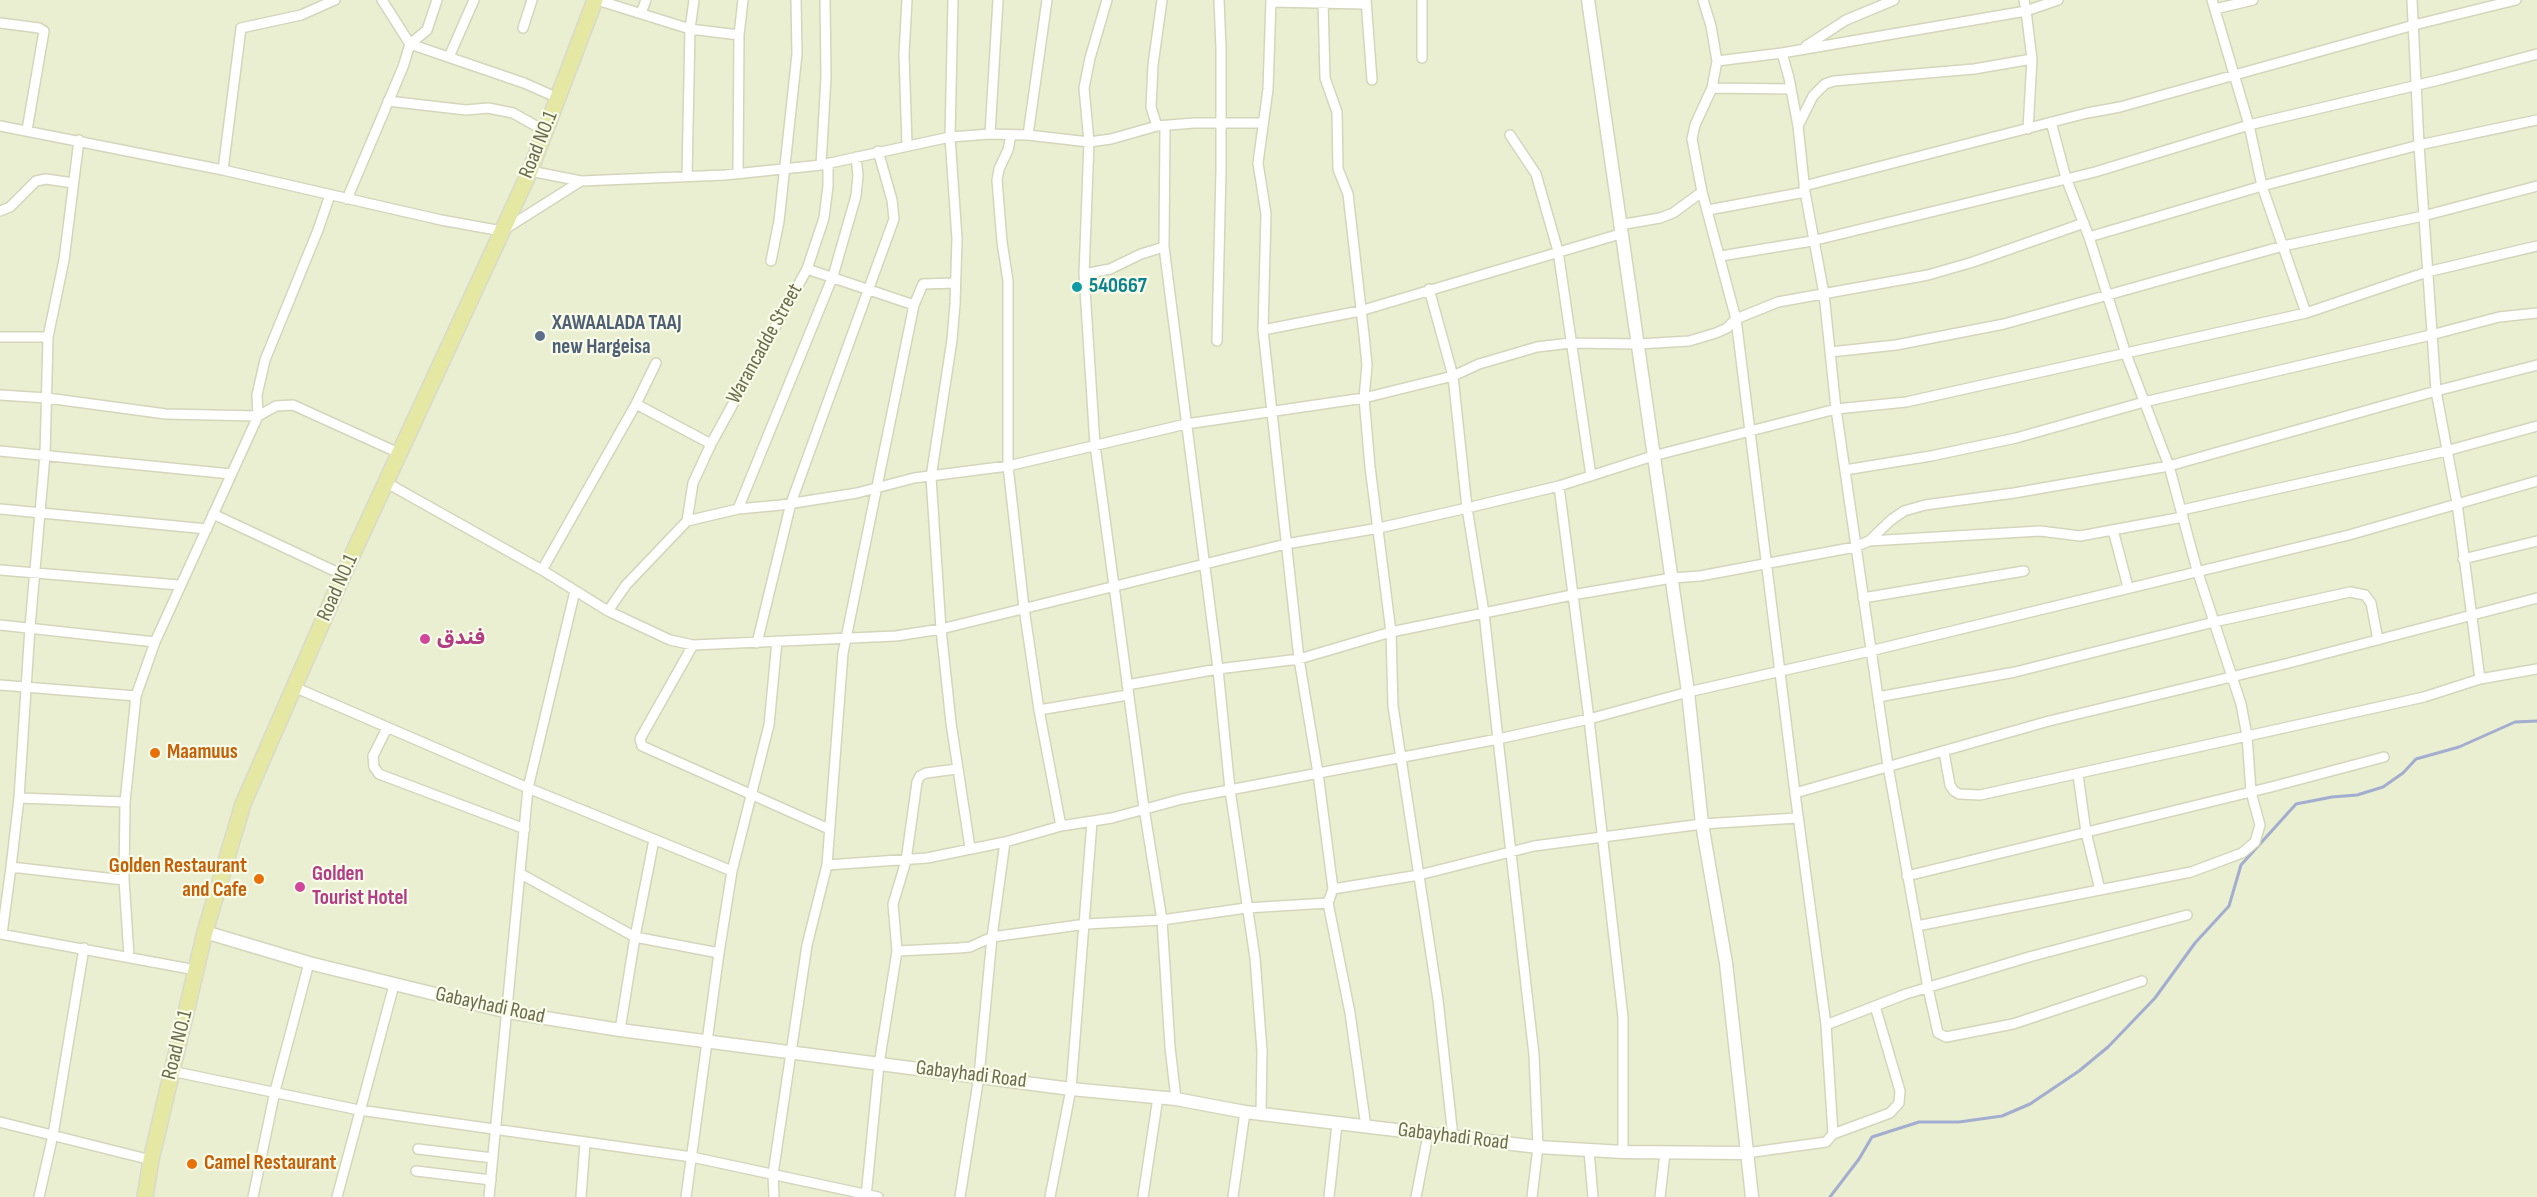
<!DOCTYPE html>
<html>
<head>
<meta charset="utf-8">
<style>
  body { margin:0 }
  canvas { display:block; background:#f4f8e3 }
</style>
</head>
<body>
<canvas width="2537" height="1197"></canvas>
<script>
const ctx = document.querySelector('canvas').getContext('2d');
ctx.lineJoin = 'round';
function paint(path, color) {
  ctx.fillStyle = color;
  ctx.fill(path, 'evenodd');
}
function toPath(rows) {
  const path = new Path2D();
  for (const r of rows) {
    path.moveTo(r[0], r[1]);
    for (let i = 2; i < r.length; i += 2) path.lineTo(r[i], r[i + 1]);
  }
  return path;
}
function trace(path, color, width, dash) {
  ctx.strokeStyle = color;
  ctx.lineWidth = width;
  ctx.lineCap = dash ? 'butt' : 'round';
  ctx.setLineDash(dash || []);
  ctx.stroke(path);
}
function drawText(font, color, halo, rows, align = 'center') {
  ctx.font = font + ' "Sofia Sans Condensed","Noto Sans Arabic",sans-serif';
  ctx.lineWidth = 4.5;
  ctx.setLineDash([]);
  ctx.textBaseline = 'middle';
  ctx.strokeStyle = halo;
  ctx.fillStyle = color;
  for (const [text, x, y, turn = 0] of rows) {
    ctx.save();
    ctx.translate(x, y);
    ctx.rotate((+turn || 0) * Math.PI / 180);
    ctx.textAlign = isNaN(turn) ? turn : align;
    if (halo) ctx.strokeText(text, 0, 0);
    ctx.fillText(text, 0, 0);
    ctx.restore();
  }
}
paint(toPath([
  [0,0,2537,0,2537,1197,0,1197]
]), '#eaefd2');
trace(toPath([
  [1830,1197,1859,1159,1872,1137,1919,1122,1959,1122,2002,1116,2030,1104,2079,1071,2108,1047,2155,998,2195,943,2229,906,2241,865,2296,804,2332,797,2357,795,2383,787,2403,773,2416,759,2459,747,2515,722,2537,721]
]), '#a2adcf', 3);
const minor = toPath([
  [382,0,410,44,524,83,558,98],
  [597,0,690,29,739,35],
  [907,0,904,54,907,145],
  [953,0,950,137,957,239,955,304,952,340,931,477,941,629,951,723,970,848],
  [1107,0,1090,58,1084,88,1089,142,1084,274,1095,445,1144,808,1162,920,1170,1047,1176,1099],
  [1271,0,1268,89,1258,163,1266,214,1263,330,1299,659,1318,773,1333,889,1328,903,1350,1013,1366,1127],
  [1323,0,1325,78,1337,112,1338,169,1348,194,1364,335,1367,365,1364,398,1370,467,1391,632,1393,706,1438,1000,1453,1137],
  [1366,0,1372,80],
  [1422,0,1422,58],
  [1703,0,1711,26,1717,61,1712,88,1695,125,1692,139,1702,192,1736,319,1795,793,2049,721,2289,663,2537,598],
  [2212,0,2249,125,2262,186,2306,313],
  [1271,2,1363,4,1366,0],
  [2215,9,2253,0],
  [641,13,646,0],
  [0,23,39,28,44,31,27,130],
  [523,28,532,0],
  [1806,46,1846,20,1894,0],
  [1782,53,1789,78,1798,126,1805,192,1824,294,1836,409,1888,766,1928,988,1938,1033,1946,1037,2013,1024,2142,981],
  [449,57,474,0],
  [1717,61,1782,53,2026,11,2024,0],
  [1712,88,1791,89],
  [388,101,466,110,488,108,513,113,545,131],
  [0,126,223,170,441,220,502,231,581,181],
  [1157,126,1151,107,1153,65,1162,0],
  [1165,126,1164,247,1218,669,1230,790,1255,958,1262,1051,1261,1114],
  [1798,126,1813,96,1825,84,1834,81,1974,69,2032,59],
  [2028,129,2032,59,2026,11,2058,0],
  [990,134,998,0],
  [1011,135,1008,150,999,169,997,180,1002,242,1008,281,1008,466,1024,608,1039,710,1061,826],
  [1028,135,1047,0],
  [1510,135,1536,174,1558,251,1591,476],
  [79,140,64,260,48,337,45,455,30,627,19,798,11,867,124,880],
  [821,165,826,77,825,0],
  [223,170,241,28,301,15,335,0],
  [530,171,581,181,725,175,821,165,950,137,990,134,1028,135,1089,142,1111,139,1157,126,1194,123,1263,123],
  [738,173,739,35,743,0],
  [687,176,690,29,694,0],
  [1804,186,2087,113,2120,107,2414,25,2516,0],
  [347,199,403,67,410,44,427,30,437,0],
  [1708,210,1805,192],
  [0,211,10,207,36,181,46,179,73,183],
  [1619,225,1660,218,1673,213,1702,192],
  [2089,237,2262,186,2419,145,2537,120],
  [1721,256,1812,241,2095,172,2249,125,2443,79,2537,54],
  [771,261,779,221,797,54,796,0],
  [807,269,914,305],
  [1084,274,1110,269,1141,254,1164,247],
  [1429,289,1453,376,1467,508,1484,613,1498,739,1534,1055,1538,1147,1532,1197],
  [1263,330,1360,311,1620,234],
  [0,337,48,337],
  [1217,341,1221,170,1221,48,1219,0],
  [1830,352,1896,345,2004,324,2283,246,2423,216,2537,186],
  [0,395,47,398,166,414,258,416,276,406,293,405,401,454],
  [636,404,656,363],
  [0,451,231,474],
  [1845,470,1931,456,2016,438,2144,402,2431,335,2499,317,2537,313],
  [387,483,542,570,608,611,670,640,693,645,896,636,941,629,1286,544,1379,528,1467,508,1559,486,1653,456,1836,409,1906,402,2306,313,2427,272,2537,246],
  [1559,486,1589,719,1623,1017,1623,1152],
  [0,509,207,529],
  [738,509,833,276,856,196,858,175,856,157],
  [2182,510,2446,451,2537,426],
  [213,514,343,575],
  [687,521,693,483,711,444,807,269,824,218,828,186,828,164],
  [2113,530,2128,587],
  [1869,541,2040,531,2080,536,2183,517],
  [2463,559,2537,541],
  [0,570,179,585],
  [542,570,636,404,711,444],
  [1863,598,2024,571],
  [608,611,626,585,687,521,738,509,781,505,857,493,914,478,1008,466,1186,424,1364,398,1453,376,1479,364,1537,347,1570,343,1639,344,1689,341,1716,333,1727,328,1736,319,1778,302,1928,275,1973,262,2084,223],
  [0,625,155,642],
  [757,643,791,503,894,219,892,200,878,151],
  [693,645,640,739,642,746,829,829],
  [2480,679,2537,669],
  [0,685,136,696],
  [1127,685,1218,669,1299,659,1391,632,1572,595,1672,578,1700,576,1855,547,1869,541,1891,520,1904,511,1925,505,2014,493,2169,466,2436,391,2537,365],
  [294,687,528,788,732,871],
  [1878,697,2015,672,2214,622,2350,592,2365,595,2371,603,2378,640],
  [1039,710,1128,695],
  [387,728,373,756,374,767,379,774,525,829],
  [1944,752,1950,785,1954,791,1959,794,1980,795,2424,697,2480,679,2457,503,2436,391,2419,145,2412,0],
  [2078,775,2086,832,2100,890],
  [19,798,125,802],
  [827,865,927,858,1005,842,1061,826,1112,818,1182,799,1498,739,1589,719,1688,692,1870,651,2349,535,2537,481],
  [521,874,635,937,719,953,686,1197],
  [1907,876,2271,787,2384,757],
  [1333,889,1419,875,1534,846,1702,824,1797,818],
  [1917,926,2191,872,2242,853,2255,842,2260,825,2251,792,2247,736,2241,704,2197,570,2169,466,2126,354,2089,237,2066,178,2051,122],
  [0,934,196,970],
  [2,934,11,867],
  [897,951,959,948,970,947,992,937,1086,924,1162,920,1246,908,1328,903],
  [719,953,732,871,769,725,777,641],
  [129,956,124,880,125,802,136,696,155,642,258,416,257,395,265,360,318,230,330,195],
  [1826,1025,1906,994,2029,957,2187,915],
  [620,1030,635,937,654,840],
  [171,1071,359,1110,692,1157,878,1197],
  [0,1122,151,1160],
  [1833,1134,1890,1113,1899,1103,1900,1091,1875,1006],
  [418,1149,493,1158],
  [1589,1151,1593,1197],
  [1746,1153,1826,1142,1833,1134,1826,1025,1795,793],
  [416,1171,491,1180],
  [39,1197,53,1135,84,948],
  [253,1197,275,1091,309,963],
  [337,1197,394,985],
  [489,1197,528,788,575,591],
  [581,1197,585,1143],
  [774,1197,773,1174,807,945,827,865,843,653,914,305,923,284,955,283],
  [866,1197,879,1064,897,951,893,904,906,861,917,782,920,776,926,773,957,769],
  [960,1197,979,1076,992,937,1005,842],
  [1050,1197,1071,1089,1092,822],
  [1143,1197,1158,1097],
  [1233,1197,1245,1112],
  [1329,1197,1337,1124],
  [1416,1197,1428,1135],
  [1660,1197,1665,1153]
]);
const tertiary = toPath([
  [1588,0,1688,692,1702,824,1726,963,1752,1197],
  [205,932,309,963,508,1012,620,1030,1071,1089,1176,1099,1245,1112,1538,1147,1623,1152,1746,1153]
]);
const trunk = toPath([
  [145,1197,151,1160,205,932,243,804,343,575,530,171,595,0]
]);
trace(minor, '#d4d6bb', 12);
trace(tertiary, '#d4d6bb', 15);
trace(trunk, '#d9d9d0', 18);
trace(minor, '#fff', 9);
trace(tertiary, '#fff', 12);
trace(trunk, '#e4e8a2', 15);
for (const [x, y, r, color] of [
  [1077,287,6,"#0f9aa8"],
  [540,336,6,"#5c6f8a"],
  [425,639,6,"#d1479c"],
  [155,753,6,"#e8710a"],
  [259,879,6,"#e8710a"],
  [300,887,6,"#d1479c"],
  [192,1164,6,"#e8710a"]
]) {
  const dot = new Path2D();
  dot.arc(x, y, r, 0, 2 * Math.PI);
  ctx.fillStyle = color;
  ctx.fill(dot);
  trace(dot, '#f8fce8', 2);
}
drawText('21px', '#6c6b4c', '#f8fce8', [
  ["Road NO.1",539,145,-68],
  ["Warancadde Street",765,344,-61],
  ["Road NO.1",338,588,-66],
  ["Gabayhadi Road",490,1006,12],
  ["Road NO.1",178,1045,-76],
  ["Gabayhadi Road",971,1075,7],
  ["Gabayhadi Road",1453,1137,7]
]);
drawText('bold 21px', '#0d838f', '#f8fce8', [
  ["540667",1089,287]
], 'left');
drawText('bold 21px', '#4e5e75', '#f8fce8', [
  ["XAWAALADA TAAJ",552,324],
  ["new Hargeisa",552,348]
], 'left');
drawText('bold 21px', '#b23c85', '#f8fce8', [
  ["فندق",437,639],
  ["Golden",312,875],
  ["Tourist Hotel",312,899]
], 'left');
drawText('bold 21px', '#c56008', '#f8fce8', [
  ["Maamuus",167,753],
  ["Golden Restaurant",247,867,"right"],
  ["and Cafe",247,891,"right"],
  ["Camel Restaurant",204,1164]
], 'left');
</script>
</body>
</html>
